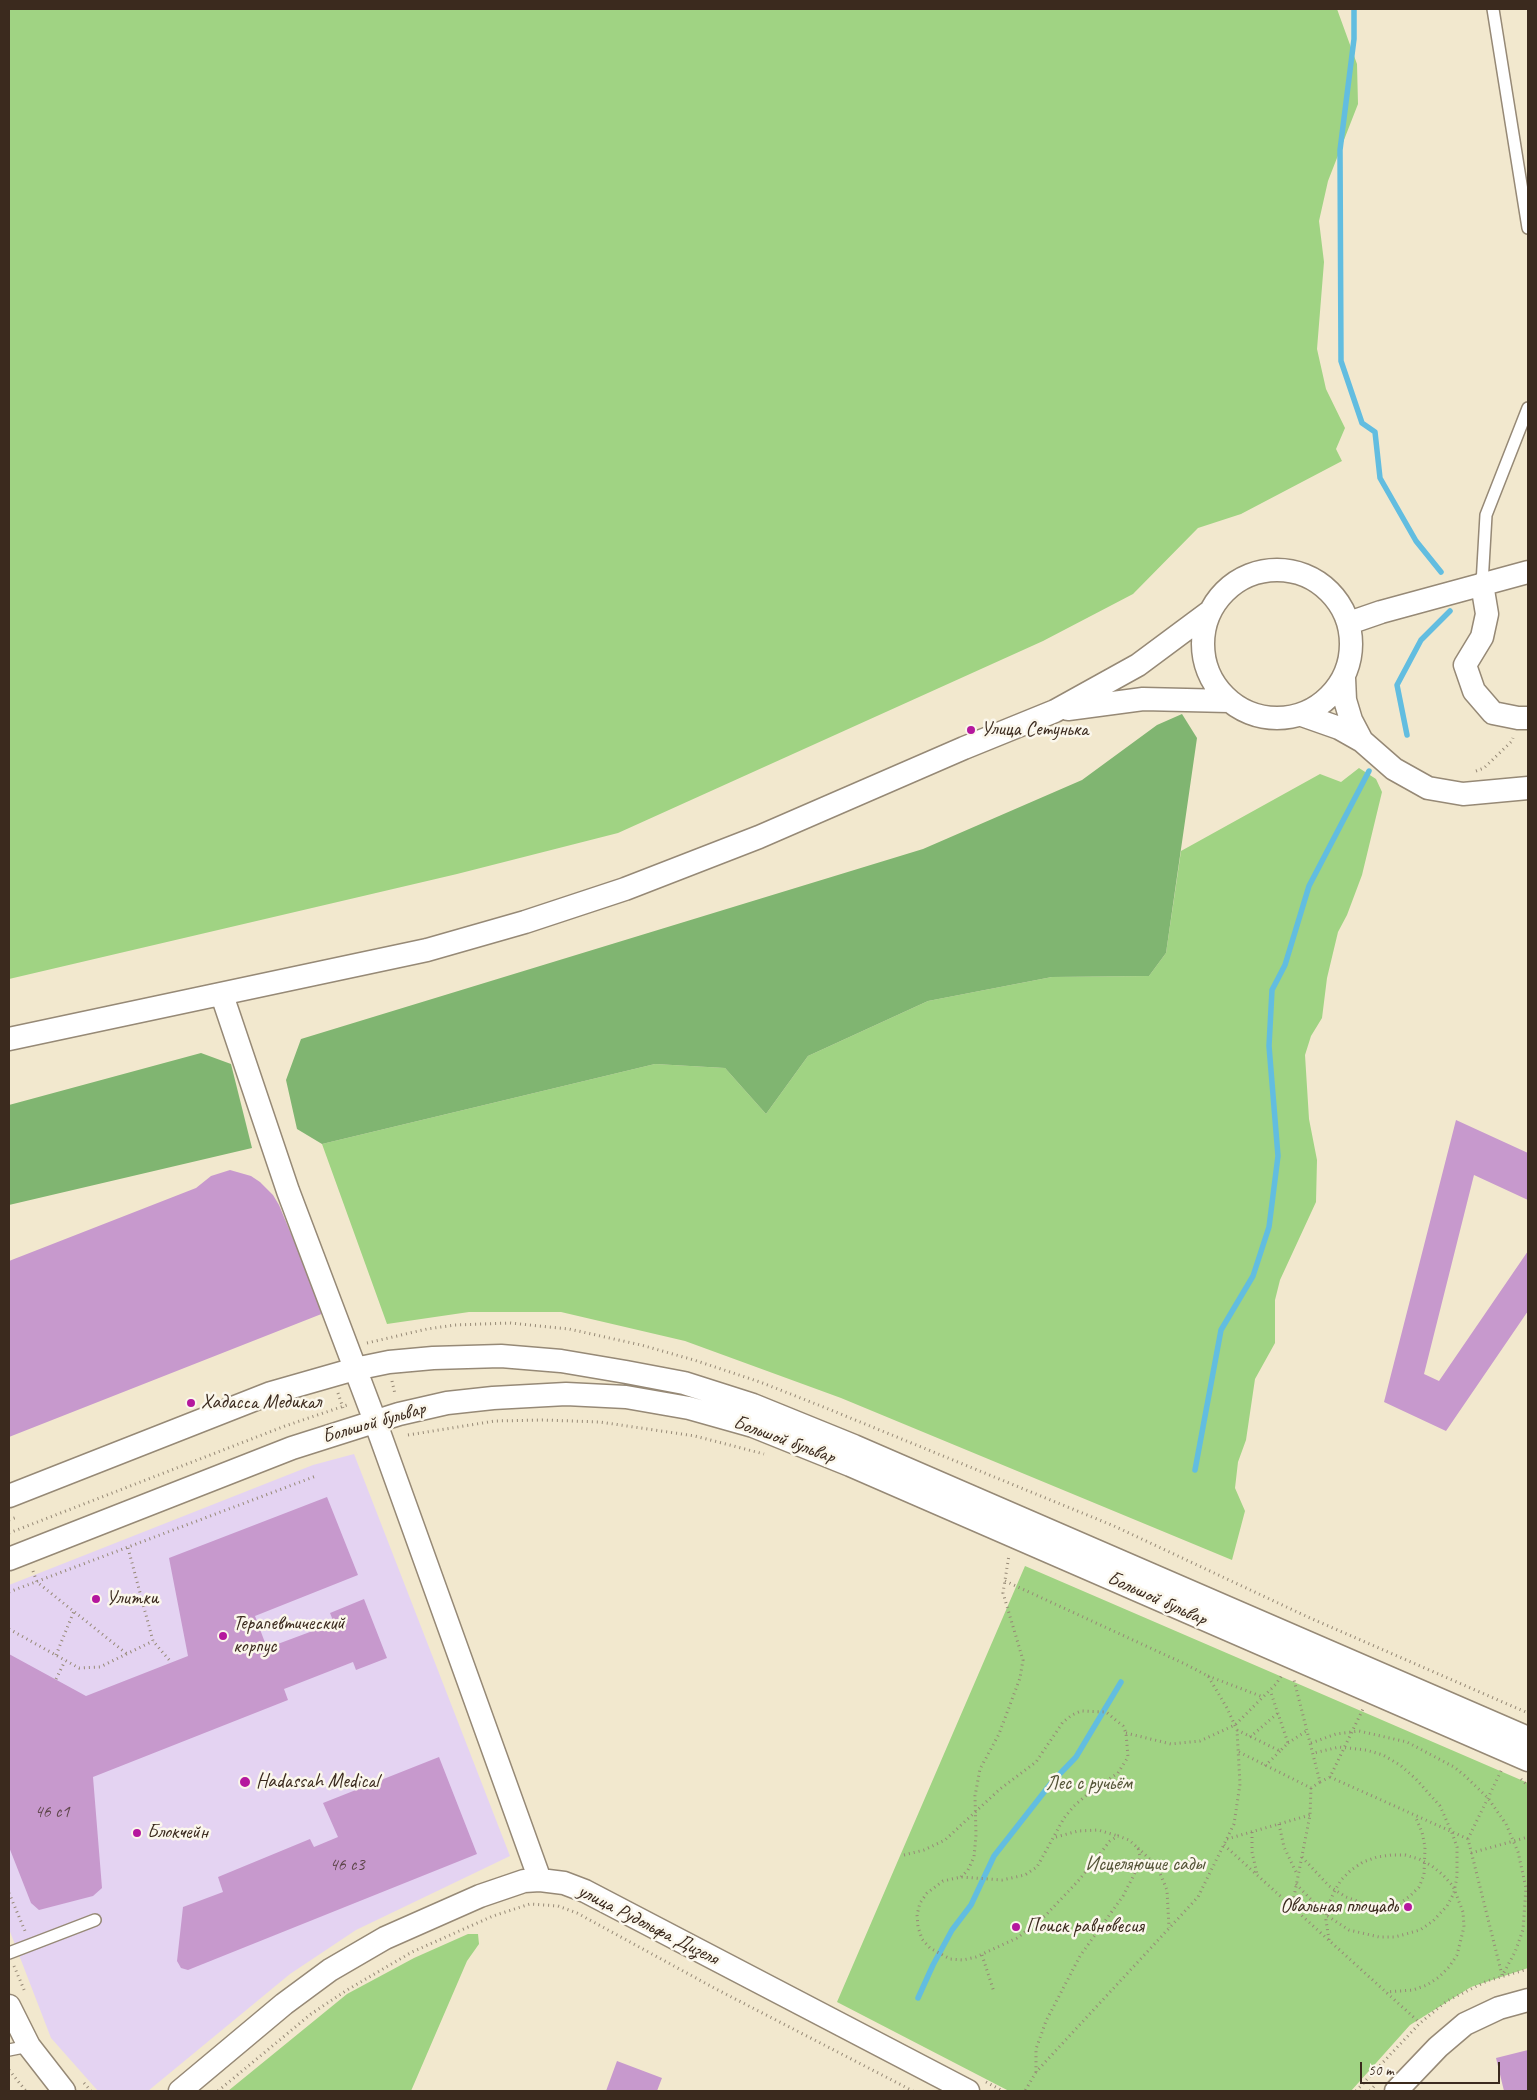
<!DOCTYPE html>
<html>
<head>
<meta charset="utf-8">
<style>
  body { margin:0 }
  #map { position:relative; width:1537px; height:2100px; overflow:hidden; background:#f2e8ce; font-family:Caveat,sans-serif }
  canvas { display:block }
  .frame { position:absolute; inset:0; border:10px solid #3b2a1e; pointer-events:none }
  .scale { position:absolute; left:1360px; top:2062px; width:140px; height:22px; box-sizing:border-box; border:2px solid #3b2a1e; border-top:0; padding-left:6px; font-size:15px; line-height:18px; white-space:nowrap; color:#3b2a1e; -webkit-text-stroke:4px #fbf7ec; paint-order:stroke }
</style>
</head>
<body>
<div id="map">
<canvas width="1537" height="2100"></canvas>
<div class="frame"></div>
<div class="scale">50 m</div>
</div>
<script>
const ctx = document.querySelector('canvas').getContext('2d');
ctx.lineJoin = 'round';
function paint(path, color) {
  ctx.fillStyle = color;
  ctx.fill(path, 'evenodd');
}
function toPath(rows) {
  const path = new Path2D();
  for (const r of rows) {
    if (r.length === 3) {
      path.moveTo(r[0] + r[2], r[1]);
      path.arc(r[0], r[1], r[2], 0, 2 * Math.PI);
      continue;
    }
    path.moveTo(r[0], r[1]);
    for (let i = 2; i < r.length; i += 2) path.lineTo(r[i], r[i + 1]);
  }
  return path;
}
function trace(path, color, width, dash) {
  ctx.strokeStyle = color;
  ctx.lineWidth = width;
  ctx.lineCap = dash ? 'butt' : 'round';
  ctx.setLineDash(dash || []);
  ctx.stroke(path);
}
function drawText(font, color, halo, rows, align = 'center') {
  ctx.font = font + ' Caveat,sans-serif';
  ctx.lineWidth = 5;
  ctx.setLineDash([]);
  ctx.textBaseline = 'middle';
  ctx.strokeStyle = halo;
  ctx.fillStyle = color;
  for (const [text, x, y, turn = 0] of rows) {
    ctx.save();
    ctx.translate(x, y);
    ctx.rotate((+turn || 0) * Math.PI / 180);
    ctx.textAlign = isNaN(turn) ? turn : align;
    if (halo) ctx.strokeText(text, 0, 0);
    ctx.fillText(text, 0, 0);
    ctx.restore();
  }
}
paint(toPath([
  [354,1454,510,1856,356,1930,290,1974,148,2091,98,2091,51,2038,9,1929,9,1585,313,1465]
]), '#e4d3f2');
paint(toPath([
  [9,9,1337,9,1357,64,1358,104,1328,181,1319,221,1324,262,1317,349,1326,389,1345,428,1336,449,1342,461,1241,514,1198,528,1133,594,1043,641,618,833,457,874,9,979],
  [1359,768,1376,779,1382,792,1362,875,1347,915,1338,932,1327,978,1322,1018,1311,1036,1305,1055,1309,1119,1317,1160,1316,1202,1280,1280,1275,1300,1275,1343,1255,1379,1246,1440,1238,1462,1235,1488,1245,1511,1232,1560,841,1398,685,1341,561,1312,469,1312,387,1324,322,1144,655,1064,725,1068,766,1114,808,1056,928,1001,1052,977,1149,976,1166,953,1181,851,1320,774,1341,782],
  [1025,1566,1528,1783,1528,1968,1471,1987,1410,2025,1351,2091,1009,2091,837,2002],
  [468,1934,478,1934,479,1944,467,1961,411,2091,228,2091,347,1994,414,1958]
]), '#a0d383');
paint(toPath([
  [1182,714,1197,738,1166,953,1149,976,1052,977,928,1001,808,1056,766,1114,725,1068,655,1064,322,1144,297,1129,286,1080,301,1039,923,849,1082,780,1157,725],
  [201,1053,231,1064,252,1148,9,1205,9,1105]
]), '#80b571');
trace(toPath([
  [1354,9,1354,39,1340,150,1341,361,1362,423,1375,432,1380,478,1416,541,1441,572],
  [1407,735,1397,685,1421,640,1450,611],
  [1195,1470,1221,1330,1253,1276,1269,1227,1278,1156,1269,1046,1272,990,1285,965,1309,886,1369,771],
  [918,1998,933,1965,952,1930,971,1905,994,1856,1052,1782,1076,1757,1121,1682]
]), '#62bde0', 5.5);
paint(toPath([
  [1456,1120,1528,1153,1528,1200,1474,1175,1424,1374,1439,1381,1528,1251,1528,1311,1446,1431,1384,1402],
  [230,1170,251,1176,260,1182,273,1195,279,1205,324,1313,9,1437,9,1261,196,1188,211,1176],
  [327,1497,358,1575,255,1616,267,1648,334,1623,330,1613,364,1599,387,1658,356,1670,353,1662,284,1689,288,1700,93,1777,102,1888,93,1896,39,1910,31,1903,9,1847,9,1654,86,1696,188,1656,169,1558],
  [439,1757,477,1854,188,1970,181,1968,177,1961,183,1907,223,1892,218,1877,310,1839,314,1847,338,1837,323,1803],
  [1528,2050,1528,2091,1504,2091,1496,2058],
  [617,2061,662,2078,657,2091,606,2091]
]), '#c799cd');
const service = toPath([
  [1493,9,1528,228],
  [1482,584,1486,515,1528,408],
  [9,1953,95,1920],
  [9,2050,29,2046]
]);
const minor = toPath([
  [1277,644,74],
  [1482,584,1487,614,1482,637,1465,665,1474,691,1493,713,1518,718,1528,718],
  [1349,623,1381,612,1528,572],
  [1344,678,1345,700,1351,720,1362,741],
  [1068,709,1143,699,1229,701],
  [1302,715,1339,728,1362,741,1394,769,1428,788,1463,794,1528,788],
  [222,995,288,1191,375,1421,540,1880],
  [9,1039,427,950,525,922,625,889,759,837,964,748,1055,711,1138,665,1208,613],
  [9,1496,271,1393,355,1369,389,1362,433,1358,501,1356,561,1361,626,1372,684,1383,753,1405,854,1446,1528,1738],
  [9,1559,292,1448,399,1414,447,1403,493,1398,566,1394,626,1397,689,1408,753,1426,850,1465,1528,1760],
  [9,2006,29,2046,64,2091],
  [180,2091,284,2004,330,1970,385,1938,480,1896,524,1881,540,1880,564,1883,585,1891,968,2091],
  [1396,2091,1438,2047,1465,2024,1499,2008,1528,2000]
]);
trace(service, '#968976', 14);
trace(minor, '#968976', 25);
trace(toPath([
  [1476,771,1484,768,1512,741,1513,738],
  [367,1343,427,1329,455,1325,510,1323,569,1329,641,1345,694,1360,760,1382,826,1408,1114,1526,1310,1618,1528,1713],
  [392,1381,395,1394],
  [338,1393,343,1408],
  [408,1435,495,1421,543,1420,600,1422,695,1436,764,1454],
  [9,1520,17,1517],
  [9,1533,285,1426,347,1405],
  [128,1548,153,1641,171,1662],
  [33,1571,37,1582,127,1654],
  [1005,1581,1185,1664,1208,1676,1227,1708,1237,1730,1240,1784,1234,1824,1198,1897,1036,2072,1025,2091],
  [9,1592,316,1476],
  [9,1629,79,1668,100,1667,153,1641],
  [56,1655,74,1611],
  [1208,1676,1263,1697],
  [56,1679,65,1661],
  [1237,1730,1280,1751,1288,1743,1270,1690],
  [1126,1733,1171,1744,1200,1741,1235,1725,1276,1684,1282,1675],
  [1250,1737,1278,1713],
  [1288,1743,1308,1730],
  [1311,1743,1336,1734,1359,1731,1407,1742,1454,1767,1464,1775,1488,1798,1506,1824,1518,1852,1526,1888,1523,1930,1515,1952,1502,1976],
  [1239,1752,1311,1788,1320,1782,1294,1680],
  [1265,1766,1280,1751],
  [1330,1777,1468,1839],
  [1521,1779,1528,1786],
  [1320,1782,1330,1777,1363,1709],
  [1279,1824,1284,1847,1297,1874],
  [1252,1832,1252,1852,1257,1874],
  [1056,1837,1078,1831,1098,1830,1118,1836],
  [1227,1839,1310,1815],
  [1224,1845,1420,2023],
  [1138,1848,1157,1866,1167,1890,1169,1928],
  [1471,1853,1528,1837],
  [904,1855,924,1850,945,1840,1000,1789,1036,1762,1063,1722,1072,1715,1081,1711,1106,1712,1123,1726,1126,1733,1128,1757,1118,1773,1090,1792,1074,1806,1064,1818,1037,1867,1025,1875,1002,1880,961,1877,943,1881,927,1893,920,1903,917,1915,918,1927,922,1939,930,1948,950,1959,963,1960,976,1957,1017,1938,1045,1916,1079,1880,1110,1841,1118,1836,1129,1840,1138,1848,1140,1856,1136,1871,1123,1896,1080,1956,1046,2021,1036,2049,1036,2072],
  [1302,1857,1329,1886,1346,1897,1371,1906,1399,1904,1410,1896,1419,1887,1424,1875,1425,1847,1422,1832,1415,1816],
  [961,1877,968,1870,974,1857,976,1835,975,1796,980,1769,999,1734,1020,1678,1023,1660,1003,1593,1009,1555],
  [1296,1884,1326,1915,1349,1930,1379,1937,1395,1937,1420,1930,1433,1921,1447,1906,1454,1893,1457,1876,1457,1847,1452,1833,1440,1806,1416,1779,1400,1765,1383,1755,1366,1750,1339,1747,1314,1753],
  [9,1893,25,1931],
  [1292,1907,1310,1815,1311,1788],
  [1329,1940,1326,1920,1328,1906,1334,1892,1341,1880,1351,1870,1363,1862,1377,1857,1391,1855,1405,1855,1419,1859,1432,1866,1443,1875,1453,1886,1463,1912,1464,1927,1457,1955,1449,1967,1439,1977,1427,1985,1413,1990,1386,1992],
  [982,1955,994,1992],
  [14,1966,25,1992],
  [1502,1975,1468,1839,1502,1769],
  [9,2070,26,2091],
  [986,2082,1003,2091],
  [84,2083,91,2091],
  [218,2091,311,2014,347,1990,412,1952,493,1916,530,1904,558,1906,577,1913,716,1989,913,2091],
  [1356,2091,1420,2023,1447,2001,1487,1981,1528,1969],
  [1370,2091,1376,2084]
]), '#968976', 3, [1, 4]);
trace(service, '#fff', 11);
trace(minor, '#fff', 22);
for (const [x, y, r, color] of [
  [971,730,5,"#b5179e"],
  [191,1403,5,"#b5179e"],
  [96,1599,5,"#b5179e"],
  [223,1636,5,"#b5179e"],
  [245,1782,6,"#b5179e"],
  [137,1833,5,"#b5179e"],
  [1408,1907,5,"#b5179e"],
  [1016,1927,5,"#b5179e"]
]) {
  const dot = new Path2D();
  dot.arc(x, y, r, 0, 2 * Math.PI);
  ctx.fillStyle = color;
  ctx.fill(dot);
  trace(dot, '#fbf7ec', 2);
}
drawText('18px', '#5e464a', null, [
  ["46 с1",52,1812],
  ["46 с3",347,1865]
]);
drawText('20px', '#3b2a1e', '#fbf7ec', [
  ["Улица Сетунька",981,730],
  ["Хадасса Медикал",201,1403],
  ["Улитки",106,1599],
  ["Терапевтический",233,1624],
  ["корпус",233,1647],
  ["Hadassah Medical",256,1782],
  ["Блокчейн",147,1833],
  ["Овальная площадь",1398,1907,"right"],
  ["Поиск равновесия",1026,1927]
], 'left');
drawText('20px', '#3b2a1e', '#fbf7ec', [
  ["Большой бульвар",374,1423,-16],
  ["Большой бульвар",784,1440,20],
  ["Большой бульвар",1157,1599,24],
  ["улица Рудольфа Дизеля",648,1925,27]
]);
drawText('20px', '#545437', '#fbf7ec', [
  ["Лес с ручьём",1089,1784],
  ["Исцеляющие сады",1145,1865]
]);
</script>
</body>
</html>
